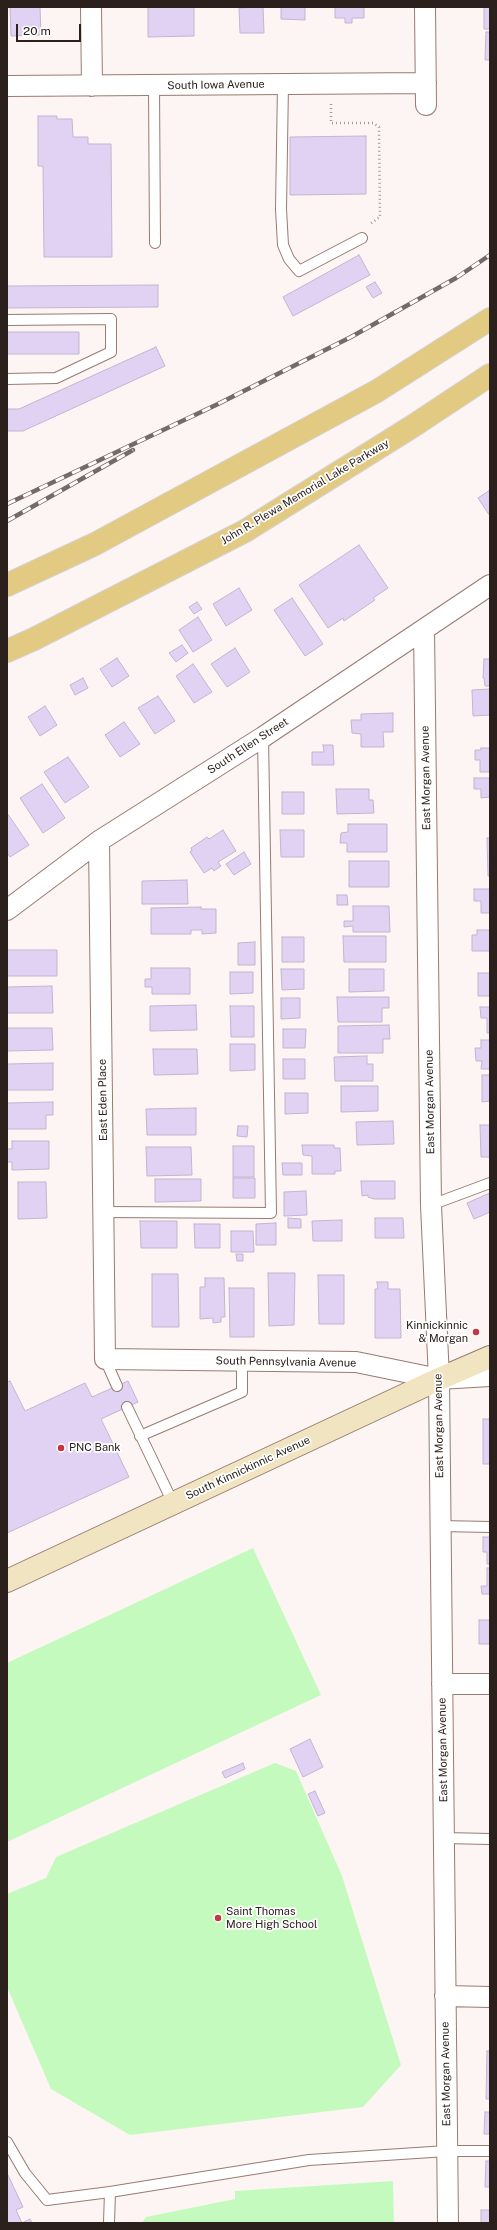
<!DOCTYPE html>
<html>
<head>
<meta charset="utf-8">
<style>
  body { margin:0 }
  #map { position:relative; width:497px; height:2230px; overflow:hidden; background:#fcf5f3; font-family:"Public Sans",sans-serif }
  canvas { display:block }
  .frame { position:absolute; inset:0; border:8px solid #2b201b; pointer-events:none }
  .scale { position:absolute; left:16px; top:24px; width:65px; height:18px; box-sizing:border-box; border:2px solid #2b201b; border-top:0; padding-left:5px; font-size:12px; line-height:14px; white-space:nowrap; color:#2b201b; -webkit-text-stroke:3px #fff; paint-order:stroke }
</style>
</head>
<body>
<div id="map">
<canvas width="497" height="2230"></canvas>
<div class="frame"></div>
<div class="scale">20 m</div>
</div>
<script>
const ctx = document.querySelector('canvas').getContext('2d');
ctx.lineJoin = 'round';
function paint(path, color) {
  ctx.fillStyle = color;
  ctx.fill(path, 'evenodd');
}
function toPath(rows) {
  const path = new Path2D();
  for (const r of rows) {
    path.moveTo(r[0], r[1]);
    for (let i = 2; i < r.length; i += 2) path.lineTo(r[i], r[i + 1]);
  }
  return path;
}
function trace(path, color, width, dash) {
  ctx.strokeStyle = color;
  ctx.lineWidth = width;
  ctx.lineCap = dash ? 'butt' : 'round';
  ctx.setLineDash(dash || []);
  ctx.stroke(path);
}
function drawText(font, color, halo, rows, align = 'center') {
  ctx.font = font + ' "Public Sans",sans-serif';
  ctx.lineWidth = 3.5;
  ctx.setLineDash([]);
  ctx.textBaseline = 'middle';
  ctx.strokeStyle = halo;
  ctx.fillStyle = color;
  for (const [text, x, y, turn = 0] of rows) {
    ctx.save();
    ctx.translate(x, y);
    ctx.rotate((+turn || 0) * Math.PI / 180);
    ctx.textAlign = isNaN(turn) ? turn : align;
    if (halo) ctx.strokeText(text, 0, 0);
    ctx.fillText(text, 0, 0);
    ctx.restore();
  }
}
paint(toPath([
  [253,1548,321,1695,7,1842,7,1663],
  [275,1763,296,1771,342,1876,401,2065,363,2107,130,2135,51,2089,7,1987,7,1894,46,1878,56,1857],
  [393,2181,394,2223,142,2223,146,2217,235,2199,235,2191]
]), '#c5fabe');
const building = toPath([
  [10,7,40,7,41,35,11,36,10,7],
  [148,7,194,7,194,36,148,37,148,7],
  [263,7,264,33,240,33,239,8,263,7],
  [281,7,305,7,305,20,281,19,281,7],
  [335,7,364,7,364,18,352,18,352,23,345,23,345,18,335,18,335,7],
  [484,7,490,7,490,29,484,29,484,7],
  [486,32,490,32,490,60,485,60,486,32],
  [38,116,57,116,57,119,72,119,73,137,88,137,88,144,111,144,112,257,44,257,43,166,38,166,38,116],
  [366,136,366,194,290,195,290,137,366,136],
  [359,255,370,275,293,316,283,297,359,255],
  [375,282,382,293,373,298,366,287,375,282],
  [158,285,158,307,7,308,7,286,158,285],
  [7,332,79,332,79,354,7,354,7,332],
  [156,347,165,366,23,431,7,431,7,409,19,409,156,347],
  [490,490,490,516,478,498,490,490],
  [359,545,388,588,373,598,375,600,344,621,343,618,328,628,299,585,359,545],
  [239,588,252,610,226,626,213,604,239,588],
  [292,598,323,644,305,656,274,610,292,598],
  [197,602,202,609,194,614,189,607,197,602],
  [198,617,212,640,193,652,179,630,198,617],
  [182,645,188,653,176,662,169,653,182,645],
  [235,648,250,672,227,687,211,664,235,648],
  [117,658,129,676,112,687,100,669,117,658],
  [484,659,490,659,490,686,485,686,484,678,483,678,484,659],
  [193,664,212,692,194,703,176,676,193,664],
  [83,678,88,688,75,695,70,685,83,678],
  [490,689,490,715,473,716,472,690,490,689],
  [158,696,175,721,155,734,138,708,158,696],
  [45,706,57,725,40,736,28,717,45,706],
  [393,713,393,732,383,732,384,747,361,747,361,734,352,733,351,720,361,720,361,714,393,713],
  [124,722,140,744,120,757,105,735,124,722],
  [323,745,333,745,334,765,312,765,312,752,324,752,323,745],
  [481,748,490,748,490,772,480,772,480,760,475,760,475,750,481,750,481,748],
  [68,757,89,787,65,803,44,772,68,757],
  [474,778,490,778,490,797,481,798,481,789,474,789,474,778],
  [42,784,65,818,43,833,20,798,42,784],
  [336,789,369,789,369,800,373,800,374,813,337,814,336,789],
  [282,792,304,792,304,814,282,814,282,792],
  [7,813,29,845,10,857,7,853,7,813],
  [348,824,387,824,387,852,347,852,347,843,340,843,341,833,348,832,348,824],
  [223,830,236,851,218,862,221,866,214,871,212,868,204,873,190,852,192,851,191,848,207,837,209,839,223,830],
  [280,830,304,830,304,857,281,857,280,830],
  [487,838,490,838,490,876,488,876,487,838],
  [244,852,251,864,234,875,226,864,244,852],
  [349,861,389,861,389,887,349,887,349,861],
  [187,880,188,904,142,904,142,881,187,880],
  [474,889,490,889,490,913,481,913,481,901,474,901,474,889],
  [337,895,347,895,348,905,337,905,337,895],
  [353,906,389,906,390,932,353,932,353,926,344,927,344,921,353,921,353,906],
  [201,907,201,909,216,909,216,933,202,934,202,930,191,930,191,934,151,934,151,908,201,907],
  [477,930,490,930,490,951,472,951,472,935,477,935,477,930],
  [343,936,386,936,386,962,344,962,343,936],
  [282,937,304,937,304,962,282,962,282,937],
  [255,942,255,965,238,965,238,943,255,942],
  [7,950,57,950,57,976,7,976,7,950],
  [151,968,190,968,190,994,152,994,152,987,145,987,145,979,151,979,151,968],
  [281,969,304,969,304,989,282,990,281,969],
  [349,969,384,969,384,991,349,992,349,969],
  [230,972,253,972,253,993,230,994,230,972],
  [478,973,490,973,490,996,478,996,478,973],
  [52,986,53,1013,7,1013,7,987,52,986],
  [337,997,389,997,389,1008,382,1008,382,1022,338,1022,337,997],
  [281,998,300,998,300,1018,281,1019,281,998],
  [196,1005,197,1030,150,1031,150,1006,196,1005],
  [230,1006,254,1006,254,1037,231,1037,230,1006],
  [480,1007,490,1007,490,1033,487,1033,487,1018,481,1018,480,1007],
  [389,1025,390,1039,383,1039,383,1053,338,1053,338,1026,389,1025],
  [7,1028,52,1028,53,1050,7,1051,7,1028],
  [283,1029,306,1029,305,1048,283,1048,283,1029],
  [481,1040,490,1040,490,1069,481,1069,482,1061,476,1061,475,1048,481,1048,481,1040],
  [230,1044,255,1044,255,1070,230,1071,230,1044],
  [153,1049,197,1049,198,1074,154,1075,153,1049],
  [367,1056,367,1064,373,1064,373,1081,335,1081,334,1057,367,1056],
  [283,1059,305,1059,305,1079,283,1079,283,1059],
  [53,1063,53,1090,7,1090,7,1064,53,1063],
  [482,1075,490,1075,490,1101,482,1102,482,1075],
  [341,1086,378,1086,378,1111,341,1112,341,1086],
  [285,1093,308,1093,308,1113,285,1114,285,1093],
  [53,1102,53,1115,46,1115,46,1129,7,1129,7,1103,53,1102],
  [196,1108,196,1135,147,1135,146,1109,196,1108],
  [393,1121,394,1144,357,1145,356,1122,393,1121],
  [480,1125,490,1125,490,1157,481,1157,480,1125],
  [238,1126,248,1126,247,1137,237,1136,238,1126],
  [12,1141,49,1141,49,1169,12,1170,12,1162,7,1162,7,1149,12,1149,12,1141],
  [302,1145,334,1145,334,1148,340,1148,341,1171,335,1171,335,1174,312,1174,312,1156,303,1155,302,1145],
  [233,1146,254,1146,254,1177,233,1177,233,1146],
  [146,1147,191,1147,192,1175,147,1176,146,1147],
  [282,1163,302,1163,302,1175,283,1175,282,1163],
  [233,1178,255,1178,255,1198,233,1198,233,1178],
  [155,1179,201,1179,201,1201,155,1202,155,1179],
  [361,1181,395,1181,395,1199,374,1199,368,1197,368,1195,362,1196,361,1181],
  [18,1182,46,1182,47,1218,18,1219,18,1182],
  [306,1191,307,1215,284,1216,284,1192,306,1191],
  [490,1193,490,1212,474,1219,467,1203,490,1193],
  [288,1218,301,1219,301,1228,288,1228,288,1218],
  [375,1218,403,1218,404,1238,375,1238,375,1218],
  [342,1220,342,1241,313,1241,312,1221,342,1220],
  [140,1221,177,1221,177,1248,141,1248,140,1221],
  [276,1223,276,1245,256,1245,256,1224,276,1223],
  [194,1224,220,1224,220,1248,195,1248,194,1224],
  [231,1231,253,1231,254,1252,231,1252,231,1231],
  [236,1254,243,1254,243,1261,237,1261,236,1254],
  [268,1273,295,1273,294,1325,269,1326,268,1273],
  [152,1274,178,1274,179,1327,152,1327,152,1274],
  [318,1275,344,1275,344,1324,319,1324,318,1275],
  [205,1278,224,1278,225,1317,221,1317,221,1322,213,1323,213,1318,200,1319,200,1287,205,1287,205,1278],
  [377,1282,388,1282,388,1289,400,1289,401,1338,375,1338,375,1289,378,1289,377,1282],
  [229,1288,254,1288,254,1337,230,1337,229,1288],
  [10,1381,25,1411,85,1383,92,1397,128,1381,138,1402,101,1419,129,1477,7,1533,7,1382,10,1381],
  [483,1419,490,1419,490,1464,483,1464,483,1419],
  [483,1537,490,1537,490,1564,487,1564,487,1552,483,1552,483,1537],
  [487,1568,490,1568,490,1594,482,1594,481,1586,487,1586,487,1568],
  [479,1620,490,1620,490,1644,479,1644,479,1620],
  [310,1739,323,1767,303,1777,290,1749,310,1739],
  [243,1763,245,1769,225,1778,222,1772,243,1763],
  [315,1791,325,1813,318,1816,308,1794,315,1791],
  [487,2051,490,2051,490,2099,486,2099,487,2051],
  [485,2112,490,2112,490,2134,484,2134,485,2112],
  [486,2161,490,2161,490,2187,485,2187,486,2161],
  [7,2173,23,2207,16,2210,22,2223,30,2219,32,2223,7,2223,7,2173],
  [481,2210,490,2210,490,2223,481,2223,481,2210]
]);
paint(building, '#e1d2f3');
trace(building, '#c1b5d0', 1);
const lane = toPath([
  [283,84,281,209,283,245,289,259,299,271,362,238],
  [154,86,155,243],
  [7,320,111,319,111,352,56,378,7,379],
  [431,1205,490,1183],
  [104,1212,271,1213,263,737],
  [105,1359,117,1386],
  [127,1407,173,1503],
  [140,1436,242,1392,242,1361],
  [440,1526,490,1527],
  [444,1838,490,1839],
  [7,2142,25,2173,47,2200,110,2192],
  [109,2223,110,2192,309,2160,447,2151,490,2151]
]);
const street = toPath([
  [91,7,92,86],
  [425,7,426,105],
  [7,86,426,83],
  [424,629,431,1205,439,1379,448,2223],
  [99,841,105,1359,356,1362,439,1379,490,1376],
  [7,910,99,841,263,737,490,585],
  [442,1684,490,1684],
  [445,1996,490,1997]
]);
const secondary = toPath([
  [7,1581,439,1379,490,1357]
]);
const primary = toPath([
  [7,585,95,544,377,391,490,319],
  [7,651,34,639,245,531,413,426,490,375]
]);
trace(lane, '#987b71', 12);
trace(street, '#987b71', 22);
trace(secondary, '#987b71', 24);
trace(primary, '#d5d2d1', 24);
trace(toPath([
  [331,104,331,123,373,123,379,127,380,217,370,224]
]), '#a29996', 2.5, [1, 3]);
trace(lane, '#fff', 10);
trace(street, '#fff', 20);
trace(secondary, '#f0e4c1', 22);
trace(primary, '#e2ca83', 22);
const rail = toPath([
  [7,504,218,404,351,337,456,278,490,255],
  [7,521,133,450]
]);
trace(rail, '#746a66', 4.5);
trace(rail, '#fff', 3, [9]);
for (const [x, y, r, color] of [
  [476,1332,4,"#c53544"],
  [61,1448,4,"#c53544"],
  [218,1918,4,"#c53544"]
]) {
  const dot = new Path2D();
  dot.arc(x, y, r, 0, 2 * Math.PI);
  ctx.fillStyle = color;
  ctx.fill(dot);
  trace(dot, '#fff', 1.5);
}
drawText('11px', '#2b201b', '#fff', [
  ["South Iowa Avenue",216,85,-1],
  ["John R. Plewa Memorial Lake Parkway",305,492,-31],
  ["South Ellen Street",248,746,-33],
  ["East Morgan Avenue",426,778,-91],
  ["East Eden Place",103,1100,-91],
  ["East Morgan Avenue",430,1102,-91],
  ["South Pennsylvania Avenue",286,1362,1],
  ["East Morgan Avenue",439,1426,-91],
  ["South Kinnickinnic Avenue",248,1468,-25],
  ["East Morgan Avenue",443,1750,-91],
  ["East Morgan Avenue",446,2074,-91]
]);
drawText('11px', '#2b201b', '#fff', [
  ["Kinnickinnic",468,1326,"right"],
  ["& Morgan",468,1339,"right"],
  ["PNC Bank",69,1448],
  ["Saint Thomas",226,1912],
  ["More High School",226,1925]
], 'left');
</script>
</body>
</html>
